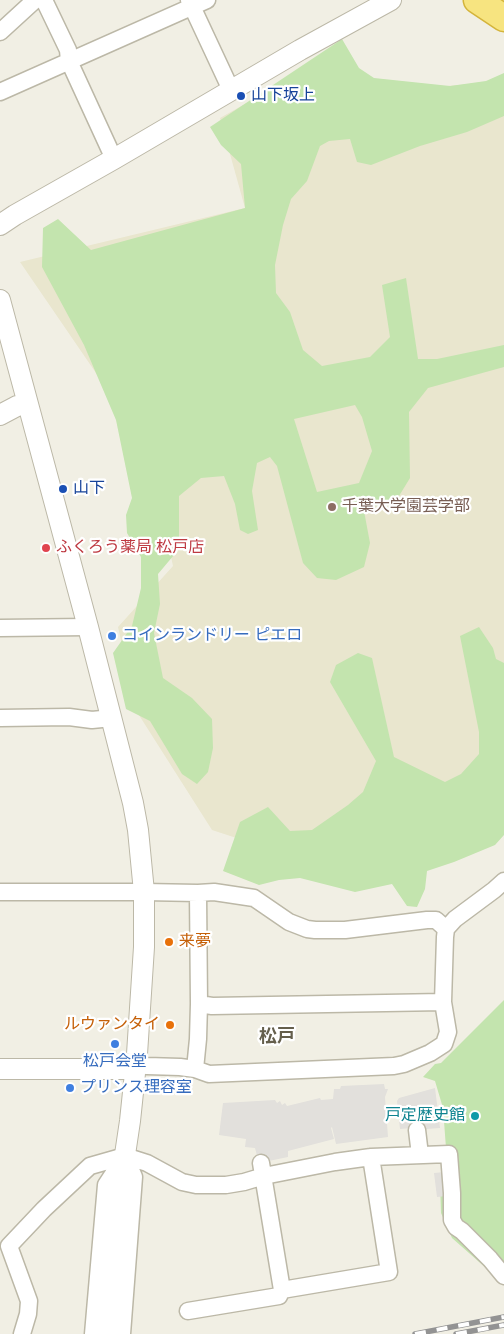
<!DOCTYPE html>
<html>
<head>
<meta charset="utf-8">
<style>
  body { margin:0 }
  canvas { display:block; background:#f1efe4 }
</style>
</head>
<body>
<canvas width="504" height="1334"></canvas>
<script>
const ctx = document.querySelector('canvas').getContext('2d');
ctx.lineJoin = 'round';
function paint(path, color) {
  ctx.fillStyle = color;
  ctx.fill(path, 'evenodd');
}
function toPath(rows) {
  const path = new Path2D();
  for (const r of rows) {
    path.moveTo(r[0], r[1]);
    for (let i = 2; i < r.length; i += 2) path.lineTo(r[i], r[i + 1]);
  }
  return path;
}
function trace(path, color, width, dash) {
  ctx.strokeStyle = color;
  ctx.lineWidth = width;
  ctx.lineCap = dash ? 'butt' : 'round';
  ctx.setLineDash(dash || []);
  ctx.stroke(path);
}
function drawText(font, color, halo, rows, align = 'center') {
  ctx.font = font + ' "DM Sans","Noto Sans JP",sans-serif';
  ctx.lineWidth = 4.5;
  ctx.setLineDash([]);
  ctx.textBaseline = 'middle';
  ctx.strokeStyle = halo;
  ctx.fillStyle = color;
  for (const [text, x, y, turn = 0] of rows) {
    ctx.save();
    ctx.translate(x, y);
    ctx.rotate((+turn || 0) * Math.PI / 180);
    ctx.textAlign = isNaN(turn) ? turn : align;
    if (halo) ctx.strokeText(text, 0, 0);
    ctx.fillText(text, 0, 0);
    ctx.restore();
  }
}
paint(toPath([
  [316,64,379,92,504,81,504,775,340,872,212,830,137,712,118,627,173,566,148,449,20,262,245,208,220,118]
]), '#e9e6ce');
paint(toPath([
  [342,39,359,68,374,78,450,86,486,81,504,73,504,116,467,132,420,146,371,165,357,162,350,139,329,141,320,146,307,181,291,199,283,225,275,265,276,293,290,312,303,350,322,366,370,357,390,337,382,285,406,278,418,359,437,359,504,345,504,367,428,388,409,412,410,478,399,496,364,511,370,543,364,567,336,580,317,578,303,563,277,466,270,457,257,463,252,491,258,530,248,534,240,530,235,504,224,476,201,478,179,496,179,549,158,574,160,604,154,633,163,678,192,698,212,719,213,748,208,772,197,784,182,774,150,721,126,709,113,653,132,626,141,588,141,557,127,533,126,515,132,498,116,420,84,345,42,267,43,228,58,219,91,250,245,208,241,164,221,145,210,127],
  [355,405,362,417,372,451,359,483,317,492,294,419],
  [479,627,493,648,496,659,504,663,504,835,495,845,454,862,427,871,425,889,417,907,407,906,392,884,355,892,300,878,279,880,259,885,223,871,240,822,268,807,290,831,312,830,348,805,363,792,376,761,330,682,336,665,358,653,372,658,394,757,445,782,461,774,479,754,479,732,460,636],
  [504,1000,504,1284,452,1238,441,1213,440,1183,448,1151,446,1148,443,1108,435,1081,423,1077,435,1064,441,1063]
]), '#c3e4ae');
paint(toPath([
  [384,1084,385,1089,388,1089,385,1097,388,1137,336,1144,332,1127,331,1128,334,1139,288,1151,288,1157,259,1163,255,1148,245,1147,246,1139,219,1135,223,1103,275,1100,277,1103,280,1101,282,1105,285,1103,287,1106,320,1098,321,1100,333,1099,334,1089,340,1089,341,1086],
  [435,1088,440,1128,413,1130,412,1128,400,1129,397,1101,399,1098],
  [445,1172,447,1196,437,1197,434,1173]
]), '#e2e0dc');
const minor = toPath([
  [44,0,68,50,69,61,114,159],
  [189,0,231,90],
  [0,32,35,0],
  [0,92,207,0],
  [0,628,88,627],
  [0,718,69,717,92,720,112,718],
  [0,892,144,892,198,893,214,892,254,898,289,922,307,929,315,930,345,930,427,920,436,920,446,929],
  [199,1004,212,1006,443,1002],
  [135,1067,138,1065,147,1066,180,1067,195,1069,209,1074,394,1066,404,1064,430,1053,444,1044,448,1032,443,1002,445,937,446,929,455,919,494,890,504,881],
  [195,1069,198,1039,199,1004,198,893],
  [417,1130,420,1155],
  [282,1290,389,1272,371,1157],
  [188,1311,279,1296,282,1290,261,1163],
  [22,1334,28,1314,29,1301,9,1246,44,1209,90,1166,125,1156,147,1163,182,1182,196,1185,226,1185,244,1182,264,1176,335,1162,371,1157,449,1154,452,1193,452,1220,456,1227,462,1231,490,1259,504,1276],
  [93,1334,106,1185,125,1156,134,1177,122,1334]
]);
const tertiary = toPath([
  [0,225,15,215,114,159,300,50,391,0],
  [0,300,88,627,133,803,138,830,144,892,144,947,137,1054,130,1121,120,1188,108,1334],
  [0,415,17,406,27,403],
  [0,1069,133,1069,135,1067]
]);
const trunk = toPath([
  [477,0,504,18]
]);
trace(minor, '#bcb8a7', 19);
trace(tertiary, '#bcb8a7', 22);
trace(trunk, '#d4b43b', 29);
trace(minor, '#fff', 16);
trace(tertiary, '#fff', 20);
trace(trunk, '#f7e480', 26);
const rail = toPath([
  [415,1334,504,1317],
  [456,1334,504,1325]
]);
trace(rail, '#939393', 5.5);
trace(rail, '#fff', 4, [11]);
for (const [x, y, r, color] of [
  [241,96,5,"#1a4fb4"],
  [63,489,5,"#1a4fb4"],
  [332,507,5,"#8d6e63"],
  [46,548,5,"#e0444e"],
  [112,636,5,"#3f7fe0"],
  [169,942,5,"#e8710a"],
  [170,1025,5,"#e8710a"],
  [115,1044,5,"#3f7fe0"],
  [70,1088,5,"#3f7fe0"],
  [475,1116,5,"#0f9aa8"]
]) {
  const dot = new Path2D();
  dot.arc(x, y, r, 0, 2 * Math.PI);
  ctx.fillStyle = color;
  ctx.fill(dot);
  trace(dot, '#fff', 2);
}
drawText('16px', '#164399', '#fff', [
  ["山下坂上",251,96],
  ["山下",73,489]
], 'left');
drawText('16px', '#785e54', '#fff', [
  ["千葉大学園芸学部",342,507]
], 'left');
drawText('16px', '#be3a42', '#fff', [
  ["ふくろう薬局 松戸店",56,548]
], 'left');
drawText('16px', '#366cbe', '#fff', [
  ["コインランドリー ピエロ",122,636],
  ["松戸会堂",115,1062,"center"],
  ["プリンス理容室",80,1088]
], 'left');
drawText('16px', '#c56008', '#fff', [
  ["来夢",179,942],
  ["ルウァンタイ",160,1025,"right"]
], 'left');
drawText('16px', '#0d838f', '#fff', [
  ["戸定歴史館",465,1116]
], 'right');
drawText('bold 18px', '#655f4c', '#fff', [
  ["松戸",277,1037]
]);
</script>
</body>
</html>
